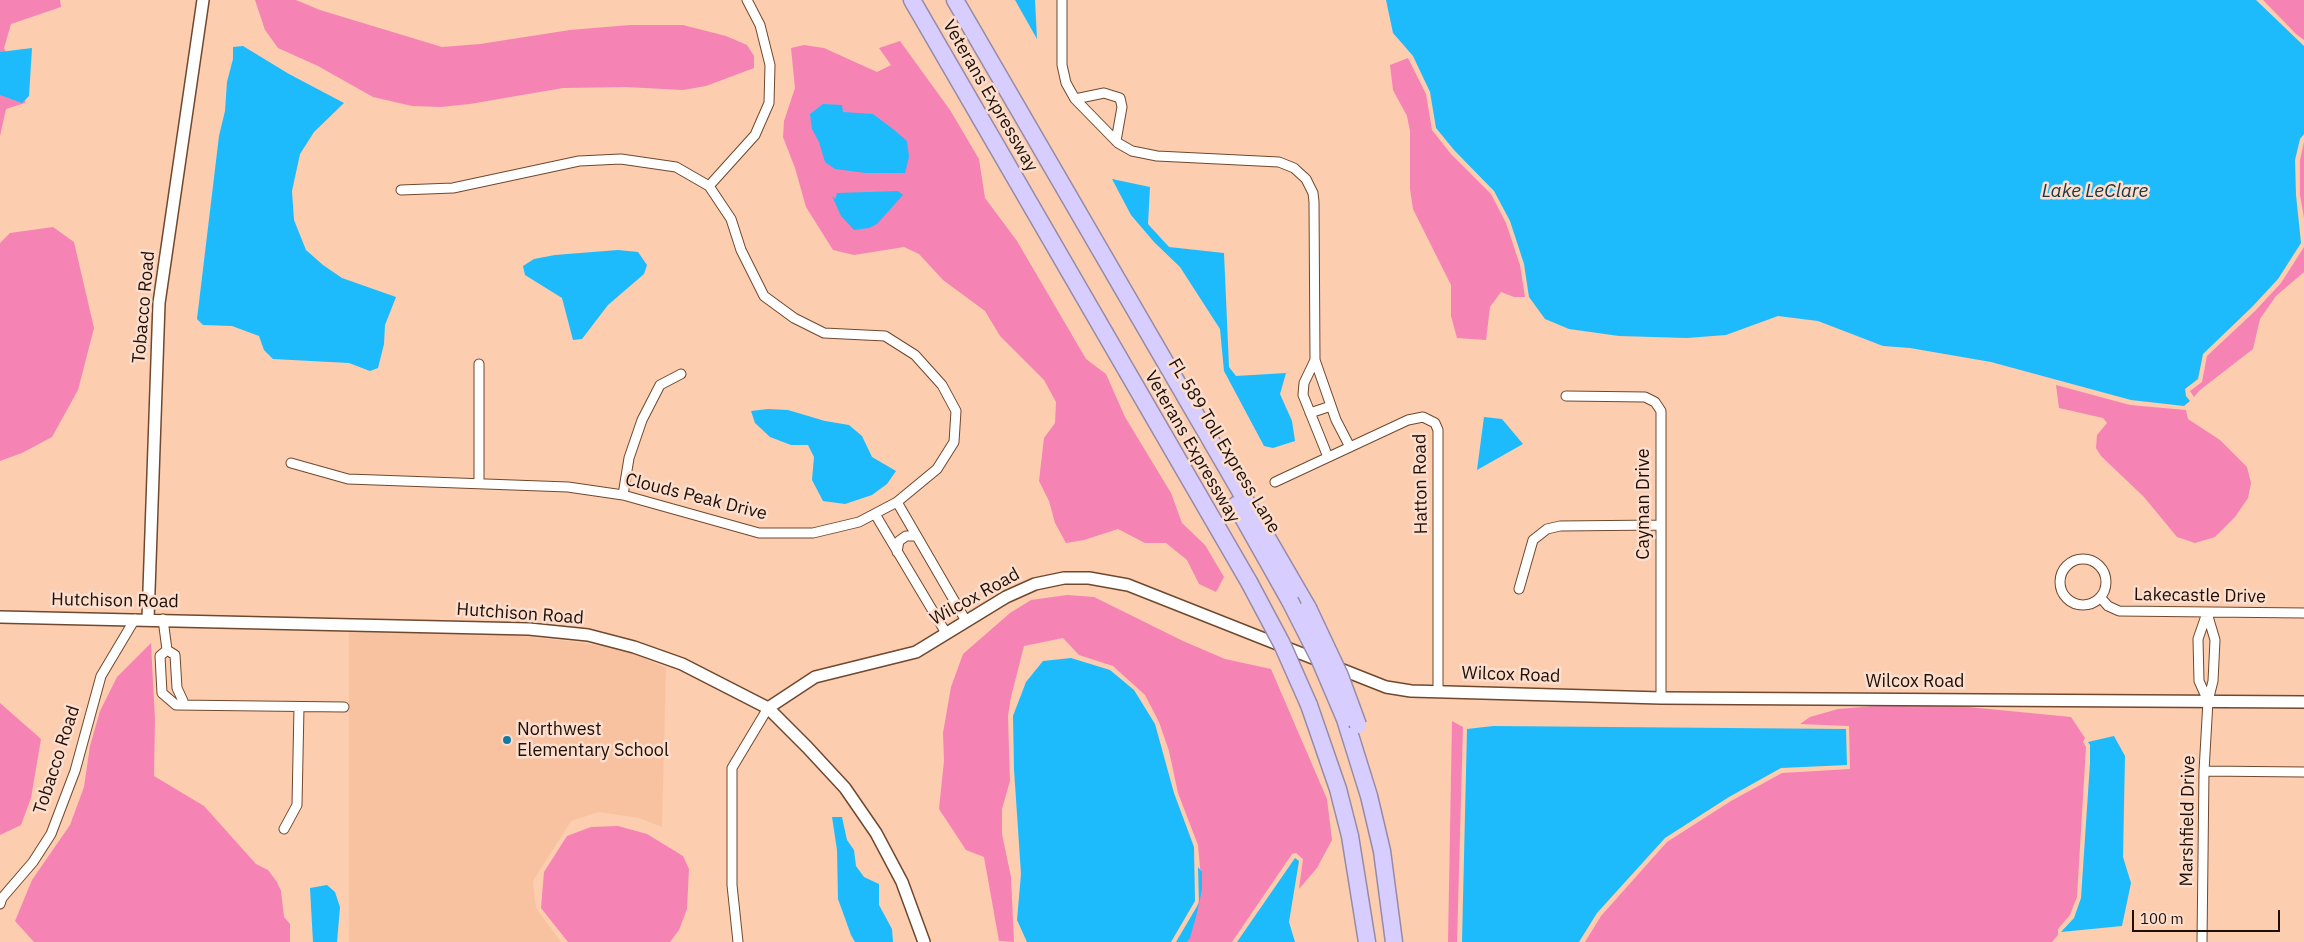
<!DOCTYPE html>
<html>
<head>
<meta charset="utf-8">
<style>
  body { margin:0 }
  #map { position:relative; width:2304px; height:942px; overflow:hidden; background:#fccdaf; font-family:"IBM Plex Sans",sans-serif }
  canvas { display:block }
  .scale { position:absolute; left:2132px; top:910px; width:148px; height:22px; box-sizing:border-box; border:2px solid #1e0e04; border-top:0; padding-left:6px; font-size:15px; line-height:18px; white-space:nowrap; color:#1e0e04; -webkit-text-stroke:4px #fbdecd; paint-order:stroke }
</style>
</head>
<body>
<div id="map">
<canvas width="2304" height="942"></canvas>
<div class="scale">100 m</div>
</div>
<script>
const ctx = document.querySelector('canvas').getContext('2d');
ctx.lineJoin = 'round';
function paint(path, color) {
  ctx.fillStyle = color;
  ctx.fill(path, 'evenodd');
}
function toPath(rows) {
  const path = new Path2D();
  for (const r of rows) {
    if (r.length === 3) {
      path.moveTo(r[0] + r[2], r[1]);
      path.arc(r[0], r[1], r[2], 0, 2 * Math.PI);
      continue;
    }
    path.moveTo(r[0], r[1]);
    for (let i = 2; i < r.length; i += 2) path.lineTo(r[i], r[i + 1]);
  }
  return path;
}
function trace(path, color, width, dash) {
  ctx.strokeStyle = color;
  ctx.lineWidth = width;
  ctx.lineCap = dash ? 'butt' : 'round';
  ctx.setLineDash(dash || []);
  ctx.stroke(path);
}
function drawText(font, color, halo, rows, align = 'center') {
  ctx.font = font + ' "IBM Plex Sans",sans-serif';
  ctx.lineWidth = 5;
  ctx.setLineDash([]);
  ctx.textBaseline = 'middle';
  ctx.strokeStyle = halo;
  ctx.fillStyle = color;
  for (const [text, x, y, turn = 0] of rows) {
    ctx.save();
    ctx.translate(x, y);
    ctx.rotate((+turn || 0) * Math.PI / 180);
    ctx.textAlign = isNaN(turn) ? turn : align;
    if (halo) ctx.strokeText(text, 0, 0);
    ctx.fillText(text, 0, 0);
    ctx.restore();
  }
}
paint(toPath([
  [349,631,515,635,576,642,624,650,666,668,662,827,639,818,599,812,571,821,533,881,536,908,561,942,349,942]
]), '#f8c2a0');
paint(toPath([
  [0,0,60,0,61,7,11,24,4,48,10,63,28,84,25,103,6,109,0,136],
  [255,0,296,0,320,10,442,47,480,44,570,30,630,25,683,25,726,36,747,45,754,56,754,68,706,86,683,90,625,87,563,88,470,104,441,107,412,106,373,97,318,66,278,48,265,30],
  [2263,0,2304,0,2304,40,2296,34],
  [900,41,950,110,979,159,985,198,1017,241,1086,359,1106,374,1125,417,1171,493,1182,523,1205,545,1224,577,1216,592,1199,584,1187,560,1166,543,1145,543,1118,529,1084,540,1066,543,1055,523,1049,501,1039,481,1044,438,1055,423,1056,402,1044,380,1000,336,985,311,943,280,919,254,904,247,854,255,833,250,806,207,795,168,783,137,784,121,795,88,791,48,804,45,824,48,877,72,891,65,879,48],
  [1408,58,1426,94,1432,130,1451,154,1491,194,1506,223,1520,265,1525,297,1514,297,1501,292,1490,307,1486,340,1457,338,1451,316,1451,285,1413,209,1410,189,1410,131,1407,116,1393,90,1390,65],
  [2304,142,2304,218,2300,195,2300,160],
  [53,227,74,242,94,328,78,390,52,437,22,453,0,461,0,243,10,233],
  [2304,247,2304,272,2276,296,2260,319,2253,349,2200,390,2194,397,2190,391,2202,382,2207,356,2255,311,2281,283],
  [2056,385,2130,405,2186,410,2188,419,2220,440,2247,467,2251,483,2248,498,2235,517,2215,537,2195,543,2177,537,2144,497,2101,456,2096,448,2097,435,2107,423,2103,418,2059,408],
  [1067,595,1094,597,1183,641,1225,659,1271,669,1327,799,1332,840,1317,868,1299,889,1303,859,1296,853,1292,854,1232,942,1187,942,1202,890,1198,845,1178,793,1169,751,1159,722,1145,695,1113,666,1079,655,1063,638,1024,646,1011,697,1008,716,1010,781,1002,809,1002,834,1011,877,1014,942,999,941,984,857,966,850,939,809,944,761,943,733,951,687,963,654,1010,613,1031,600],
  [151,643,155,720,154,776,204,806,256,864,268,870,277,882,281,891,284,917,290,924,290,942,34,942,15,921,32,880,70,825,84,787,90,746,100,711,117,677],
  [0,703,41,739,31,798,21,825,0,835],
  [1886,705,1948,705,2071,717,2085,738,2083,742,2086,747,2077,897,2070,915,2058,929,2058,935,2052,942,1585,942,1601,916,1667,842,1731,801,1782,773,1850,769,1849,726,1800,724,1810,717,1838,709],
  [1452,721,1463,727,1457,942,1448,942],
  [618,826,647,834,683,856,689,869,687,909,679,930,670,942,568,942,541,908,544,872,567,836,591,827]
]), '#f584b5');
paint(toPath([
  [1015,0,1035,0,1037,39],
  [1386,0,2256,0,2304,46,2304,134,2300,139,2295,160,2296,195,2301,243,2278,279,2252,307,2203,354,2198,379,2185,389,2186,396,2190,401,2184,406,2131,400,1991,362,1910,348,1883,346,1818,321,1778,316,1726,335,1687,338,1619,336,1569,329,1545,319,1529,297,1524,264,1510,221,1494,191,1454,150,1436,128,1430,92,1413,56,1393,33],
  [243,46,289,74,344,103,314,132,300,154,292,191,294,220,306,250,323,265,342,278,396,297,385,325,384,344,378,368,370,371,349,363,273,359,264,350,259,336,232,326,203,325,197,319,219,136,225,111,227,82,233,59,233,47],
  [32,48,29,96,22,103,0,95,0,52],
  [823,104,842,105,843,112,873,114,893,129,907,141,909,157,905,173,866,173,835,169,825,162,819,142,812,129,810,114],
  [1112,179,1150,187,1148,224,1169,247,1224,253,1229,367,1236,376,1286,373,1280,394,1292,421,1295,441,1273,448,1264,446,1224,371,1220,329,1180,267,1154,242,1131,215],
  [898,191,903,195,877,224,869,228,854,230,841,216,832,196,835,199,837,193],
  [618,250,638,252,647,265,644,274,608,305,582,339,573,340,562,298,525,275,523,266,534,259,555,255],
  [768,409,788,410,825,421,849,425,862,436,872,457,896,471,887,484,872,495,845,504,823,501,812,480,814,457,808,445,791,445,770,437,755,423,751,411],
  [1484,417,1502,419,1523,444,1477,470],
  [1071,658,1110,670,1134,690,1155,724,1174,793,1194,847,1195,901,1171,942,1027,942,1017,920,1021,874,1014,769,1013,716,1026,682,1043,661],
  [1493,726,1846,729,1847,765,1781,768,1729,797,1665,838,1597,913,1579,942,1462,942,1467,729],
  [2114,736,2125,756,2123,857,2131,883,2122,926,2061,932,2074,918,2081,898,2090,763,2090,745,2088,742],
  [832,817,842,817,847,840,854,850,856,866,864,877,879,884,879,905,892,929,893,942,855,942,851,935,838,899,837,850],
  [1295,858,1299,861,1289,922,1295,942,1237,942],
  [1198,867,1202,872,1202,890,1197,913,1190,938,1187,942,1176,942,1199,903],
  [327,885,335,892,340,907,337,942,313,942,310,888]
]), '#1dbbfc');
const minor = toPath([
  [1062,0,1062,65,1066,83,1075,99,1118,143,1132,151,1157,156,1279,162,1294,168,1306,179,1313,193,1314,202,1315,360],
  [1075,99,1104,93,1120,98,1122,107,1116,141],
  [709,186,755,135,769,103,770,65,760,25,747,0],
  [1566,396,1645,397,1655,402,1661,411,1661,698],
  [1310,413,1331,406],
  [1328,457,1303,395,1304,383,1315,360,1336,420,1350,447],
  [291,463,348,479,568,487,623,495,759,533,813,533,859,522,897,502,937,469,954,442,956,411,942,385,915,355,885,336,824,333,794,318,764,296,741,250,731,219,709,186,676,167,621,159,579,161,453,188,401,190],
  [1275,482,1408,420,1423,417,1435,423,1438,430,1438,691],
  [479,483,479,364],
  [623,495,629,458,642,420,660,385,681,374],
  [897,502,966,621],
  [875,514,946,633],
  [897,552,899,541,906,536,915,536],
  [2083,582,23],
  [1519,589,1533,540,1547,529,1560,526,1660,525],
  [2100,597,2108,606,2119,611,2304,613],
  [2207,613,2198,639,2199,681,2208,701],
  [163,619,167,650],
  [167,650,160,656,162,693,176,705,344,707],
  [167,650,175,655,177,688,183,701,182,704],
  [2204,771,2304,772],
  [284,829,297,805,299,707],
  [0,904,2,898,33,862,51,834,75,771,101,676,135,619],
  [738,942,732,885,732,768,768,708],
  [2202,942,2204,771,2208,701,2213,681,2215,640,2207,613]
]);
const tertiary = toPath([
  [0,617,529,629,588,635,634,647,682,664,768,708,807,747,845,788,876,833,902,882,924,942],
  [148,619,159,303,203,0],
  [768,708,815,677,916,652,1006,597,1035,584,1064,578,1089,578,1128,585,1386,687,1411,691,1661,698,2304,702]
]);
const motorway = toPath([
  [912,0,1249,582],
  [955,0,1308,608],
  [1236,505,1290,601],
  [1309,705,1338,789,1350,836,1367,942],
  [1345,719,1369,796,1382,851,1394,942]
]);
trace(minor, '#70482e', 11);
trace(tertiary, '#70482e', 14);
trace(motorway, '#968ba7', 19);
trace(minor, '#fff', 9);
trace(tertiary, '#fff', 11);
trace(motorway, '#d7ceff', 16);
const motorwayBridge = toPath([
  [1249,582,1282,644,1309,705],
  [1290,601,1319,658,1345,719],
  [1308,608,1340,676,1358,725]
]);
trace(motorwayBridge, '#968ba7', 19, []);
trace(motorwayBridge, '#d7ceff', 16);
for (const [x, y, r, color] of [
  [507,740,5,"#1379a4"]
]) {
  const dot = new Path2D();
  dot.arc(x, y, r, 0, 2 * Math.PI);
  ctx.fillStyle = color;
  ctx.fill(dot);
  trace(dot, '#fbdecd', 2);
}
drawText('18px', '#1e0e04', '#fbdecd', [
  ["Veterans Expressway",990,96,60],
  ["Tobacco Road",144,307,-85],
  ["FL 589 Toll Express Lane",1224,446,59],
  ["Veterans Expressway",1192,447,60],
  ["Hatton Road",1421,484,-91],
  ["Clouds Peak Drive",696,497,14],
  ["Cayman Drive",1644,504,-90],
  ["Lakecastle Drive",2200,596,1],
  ["Wilcox Road",975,597,-29],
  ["Hutchison Road",115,601,1],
  ["Hutchison Road",520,614,4],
  ["Wilcox Road",1511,675,2],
  ["Wilcox Road",1915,682],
  ["Tobacco Road",57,760,-72],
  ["Marshfield Drive",2188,821,-89]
]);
drawText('18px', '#1e0e04', '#fbdecd', [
  ["Northwest",517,730],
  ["Elementary School",517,751]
], 'left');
drawText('italic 19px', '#203743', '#fbdecd', [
  ["Lake LeClare",2095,192]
]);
</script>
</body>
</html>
